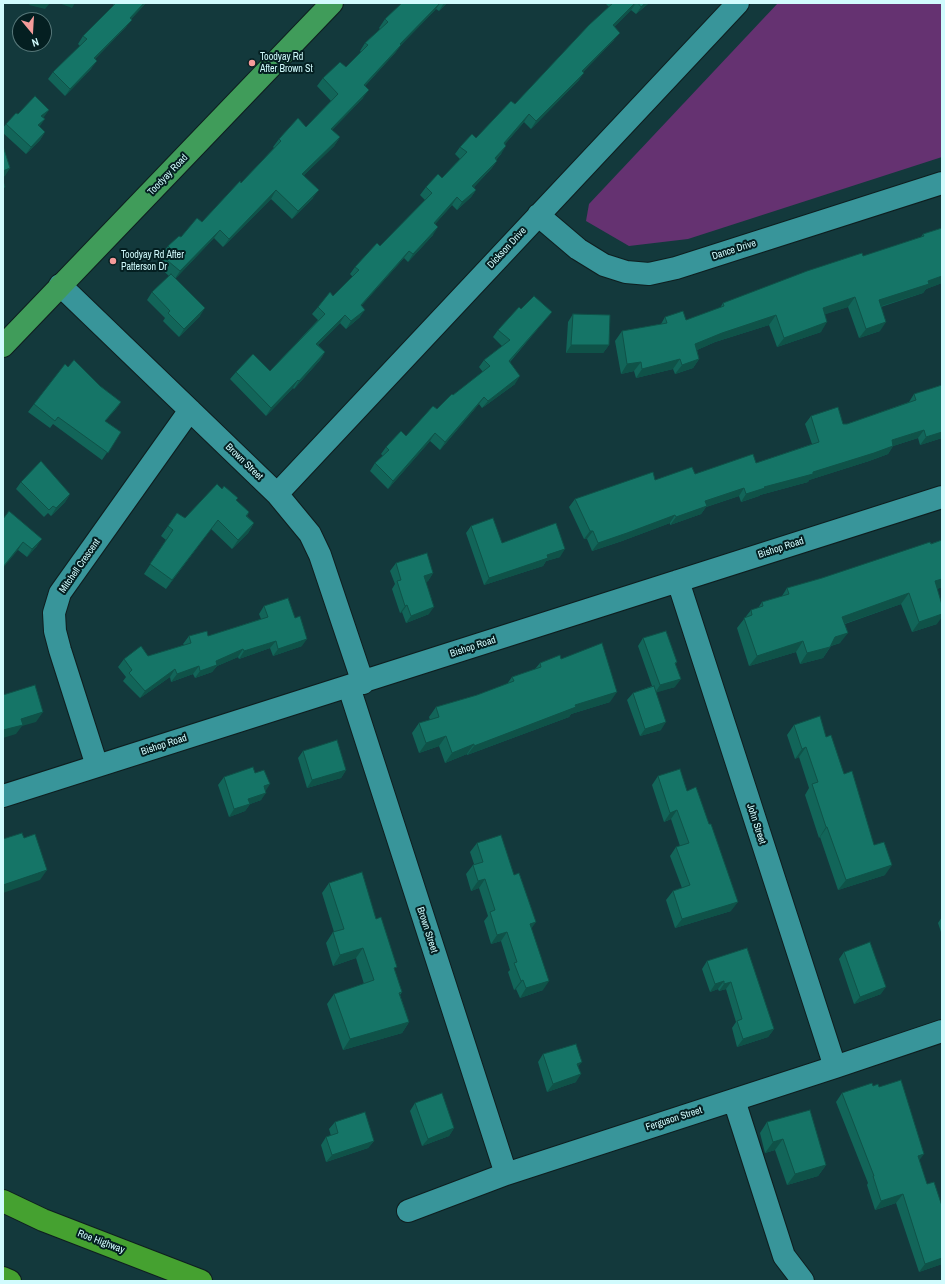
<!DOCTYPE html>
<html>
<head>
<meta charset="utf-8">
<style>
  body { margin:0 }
  #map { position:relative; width:945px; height:1284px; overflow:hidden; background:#13393c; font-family:"Archivo Narrow",sans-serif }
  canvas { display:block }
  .frame { position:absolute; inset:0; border:4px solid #d1fbfd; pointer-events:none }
  .north { position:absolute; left:12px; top:12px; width:40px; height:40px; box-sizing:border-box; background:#041f21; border:1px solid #567779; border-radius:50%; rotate:162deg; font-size:11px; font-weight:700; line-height:16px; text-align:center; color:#d1fbfd }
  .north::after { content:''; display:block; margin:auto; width:14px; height:18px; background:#f59b9a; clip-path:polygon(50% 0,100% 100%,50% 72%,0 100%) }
</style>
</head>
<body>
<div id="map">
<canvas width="945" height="1284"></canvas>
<div class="frame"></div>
<div class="north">N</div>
</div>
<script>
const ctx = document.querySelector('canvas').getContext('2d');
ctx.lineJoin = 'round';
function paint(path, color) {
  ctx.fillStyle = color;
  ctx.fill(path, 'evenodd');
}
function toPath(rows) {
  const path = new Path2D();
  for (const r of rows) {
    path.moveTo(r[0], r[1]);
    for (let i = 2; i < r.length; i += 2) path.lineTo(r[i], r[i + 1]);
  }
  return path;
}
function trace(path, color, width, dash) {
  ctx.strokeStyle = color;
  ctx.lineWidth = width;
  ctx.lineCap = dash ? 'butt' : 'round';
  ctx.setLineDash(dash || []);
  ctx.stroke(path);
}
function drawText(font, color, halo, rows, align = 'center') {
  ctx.font = font + ' "Archivo Narrow",sans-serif';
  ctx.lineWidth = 4;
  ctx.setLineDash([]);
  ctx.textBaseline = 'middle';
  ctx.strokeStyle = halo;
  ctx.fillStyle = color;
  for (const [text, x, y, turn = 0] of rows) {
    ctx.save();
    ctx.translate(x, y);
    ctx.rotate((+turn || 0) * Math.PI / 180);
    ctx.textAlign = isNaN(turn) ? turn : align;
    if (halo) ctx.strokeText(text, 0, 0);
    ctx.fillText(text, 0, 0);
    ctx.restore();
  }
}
paint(toPath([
  [778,3,942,3,942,157,688,239,629,246,586,221,589,204]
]), '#653271');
const minor = toPath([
  [538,215,578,249,604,265,626,272,649,274,676,268,942,183],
  [60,285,277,494,310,534,320,555,363,683],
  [277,494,738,3],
  [678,581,835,1067],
  [349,687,506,1174],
  [97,766,60,650,55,631,54,613,60,593,190,410],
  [3,796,942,497],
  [734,1100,784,1256,803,1281],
  [408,1211,506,1174,835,1067,942,1031]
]);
const major = toPath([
  [3,346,332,3]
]);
const highway = toPath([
  [3,1201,43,1220,201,1281],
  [3,1278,10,1281]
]);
trace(minor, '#0e1e1f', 24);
trace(major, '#0e1e1f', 24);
trace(highway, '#0e1e1f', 24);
trace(minor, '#38959a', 22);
trace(major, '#409c5a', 22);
trace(highway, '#45a130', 22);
paint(toPath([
  [112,3,146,3,131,19,126,27,95,59,91,69,65,96,48,79,53,72,80,46,78,44,83,36,114,5],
  [402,3,447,3,439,11,436,9,401,45,395,53,365,86,363,98,332,130,340,137,334,146,304,175,313,198,292,219,271,199,223,247,214,238,175,279,200,316,179,337,163,321,165,318,147,300,152,292,169,276,156,264,163,255,162,254,168,246,202,222,241,183,274,148,273,147,279,139,306,127,331,101,317,86,323,78,346,67,361,52,360,51,365,43,380,29,379,28,385,19],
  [605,3,649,3,636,14,631,10,614,27,614,40,583,72,579,80,531,129,524,122,505,144,501,154,496,160,497,161,491,169,474,187,476,190,471,197,457,210,452,205,435,224,433,235,408,262,404,258,361,306,360,317,346,329,340,323,318,345,325,352,320,360,294,389,293,388,266,416,230,379,236,372,270,371,318,320,312,314,318,307,333,296,353,277,350,274,355,267,380,246,425,200,420,195,426,187,442,178,460,159,455,154,460,147,476,138,515,104,609,7],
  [18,114,43,117,39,127,45,132,40,140,26,154,3,133,3,128,6,124],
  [942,228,942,283,926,289,923,293,881,307,880,331,859,338,848,307,825,314,821,332,777,347,769,325,715,342,697,350,699,359,693,368,675,374,673,369,636,378,634,371,621,374,615,341,622,331,661,324,665,317,686,320,720,308,723,303,921,237,923,234],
  [521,309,546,319,510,362,515,384,482,408,479,404,440,450,430,441,388,489,370,471,375,463,383,456,381,454,386,447,406,436,453,395,483,372,479,367,484,360,502,346,493,337,498,330],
  [573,314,609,345,603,353,566,353,568,322],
  [68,367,100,386,121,402,116,409,105,421,121,432,102,460,53,424,50,428,28,412,34,404],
  [942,385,942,438,920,445,918,438,893,446,888,454,869,461,809,480,808,482,760,495,759,496,741,502,739,496,706,507,701,514,670,525,670,523,622,541,592,551,587,539,584,539,569,507,575,499,655,480,695,474,756,463,812,444,805,424,811,416,843,424,847,424,909,402,914,394],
  [21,482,70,494,65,502,51,516,48,513,44,517,16,489],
  [222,489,236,500,249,512,247,516,254,523,248,533,232,549,211,529,166,589,144,574,166,540,161,536,177,513,185,518],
  [3,519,37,546,27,557,18,550],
  [471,526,502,543,560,557,546,561,543,566,484,585,466,533],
  [942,540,942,587,937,589,937,624,912,632,901,604,845,624,840,643,831,646,823,658,800,664,796,652,749,666,737,628,751,610,758,608,762,602,782,596,787,588,822,578],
  [396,563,433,573,428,581,426,582,429,614,406,623,402,612,400,613,392,589,395,584,390,571],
  [264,606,302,646,273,656,270,648,239,659,238,657,217,666,212,672,195,678,193,674,171,682,170,677,140,698,123,681,126,677,118,667,124,659,148,656,184,645,183,644,189,636,208,636,261,619,259,614],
  [643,638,677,662,675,665,675,687,656,692,661,730,640,736,627,700,633,693,652,686,638,646],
  [561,659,610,702,571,714,569,717,467,755,467,754,445,763,439,746,419,753,412,733,419,723,430,720,429,717,436,707,477,695,507,684,512,677,535,669,540,663],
  [794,725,826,737,844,774,874,845,885,875,838,890,820,837,819,838,805,795,809,788,799,757,795,759,787,735],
  [303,751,346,770,341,778,307,788,298,758],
  [255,773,265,791,261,800,250,804,245,811,229,817,218,785,224,777],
  [658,776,687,791,731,911,675,928,666,900,673,891,682,888,670,856,676,847,680,846,671,819,664,822,652,785],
  [477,843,531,929,543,990,520,998,516,989,514,990,508,972,510,970,501,941,491,944,484,921,488,916,479,888,471,891,466,874,473,865,474,864,470,852],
  [329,883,376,919,395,971,402,992,400,995,409,1022,402,1033,343,1050,327,1004,334,994,364,984,356,958,333,966,326,943,333,932,334,932,322,893],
  [942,917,942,935,938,923],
  [747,948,774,1029,768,1037,737,1047,732,1028,736,1022,726,989,719,991,718,989,710,992,702,969,707,961],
  [844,952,881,994,854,1004,839,959],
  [543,1054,578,1067,576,1082,547,1092,538,1062],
  [873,1086,879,1087,919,1161,927,1184,942,1206,942,1264,919,1272,896,1203,875,1210,867,1185,868,1183,836,1102,842,1093],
  [415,1103,454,1128,449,1136,422,1146,410,1111],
  [335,1122,374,1141,368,1148,326,1162,321,1145,326,1137,331,1136,329,1129],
  [767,1122,826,1165,818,1176,787,1185,775,1150,765,1153,760,1133]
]), '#126559');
paint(toPath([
  [30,3,50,3,45,9,29,5],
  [59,3,75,3,72,8],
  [144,3,146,3,125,26,130,18],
  [440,3,436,9,394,52,400,44],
  [444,3,447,3,439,11],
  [636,3,631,10,608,33,613,25],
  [645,3,649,3,636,14,641,7],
  [132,20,126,27,88,66,94,58],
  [620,33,614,40,577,78,582,71],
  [401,45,395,53,358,93,364,85],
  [97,61,91,69,65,96,70,89],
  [584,73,579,80,531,129,536,121],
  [369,90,363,98,325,137,331,129],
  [49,110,44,117,36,123,41,116],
  [529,114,524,122,499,151,504,143],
  [45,119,40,126,33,133,38,125],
  [45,132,40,140,26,154,31,147],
  [340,137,334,146,297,182,302,174],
  [506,146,501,154,489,166,495,158],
  [497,161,491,169,467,194,472,186],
  [10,168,5,176,3,177,3,171],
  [276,190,271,199,223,247,229,239],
  [319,190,313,198,292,219,298,211],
  [476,190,471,197,457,210,462,202],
  [457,197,452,205,429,231,434,223],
  [438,227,433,235,408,262,413,254],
  [220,230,214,238,174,280,180,271],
  [409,251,404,258,355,313,361,305],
  [942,276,942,283,926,289,923,293,872,309,879,300,928,281],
  [855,297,848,307,817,317,823,308],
  [205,308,200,316,179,337,184,329],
  [365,310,360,317,346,329,351,321],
  [552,312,504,368,509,361],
  [345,315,340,323,311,351,316,344],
  [776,315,769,325,715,342,688,354,695,344,722,333],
  [827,322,821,332,777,347,784,338],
  [886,322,880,331,859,338,866,329],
  [571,345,609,345,603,353,566,353],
  [325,352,320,360,294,389,299,381],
  [680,359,673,369,636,378,642,369],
  [699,359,693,368,675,374,682,365],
  [641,362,634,371,621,374,627,364],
  [520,376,515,384,482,408,488,401],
  [298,380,293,388,266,416,271,408],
  [484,397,479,404,440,450,445,442],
  [121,402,116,409,99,428,105,421],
  [924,430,918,438,893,446,888,454,869,461,809,480,808,482,760,495,759,496,741,502,746,494,764,487,813,472,892,440],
  [942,432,942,438,920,445,926,437],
  [435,433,430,441,388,489,393,481],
  [744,488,739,496,706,507,701,514,670,525,676,517,705,501],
  [70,494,65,502,51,516,56,508],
  [675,515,670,523,622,541,592,551,598,543],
  [218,520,211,529,166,589,172,580],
  [254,523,248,533,232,549,238,540],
  [590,531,593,531,587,539,584,539],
  [42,539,37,546,27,557,32,549],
  [23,542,18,550,3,568,3,567],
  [565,549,560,557,546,561,543,566,484,585,489,578,547,555],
  [433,573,428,581,419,584,424,576],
  [942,579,942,587,928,592,935,581],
  [909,593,901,604,835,627,842,617],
  [407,605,402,612,400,613,405,606],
  [434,607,429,614,406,623,411,616],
  [942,614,942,617,937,624,912,632,919,622],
  [848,633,840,643,827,647,835,637],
  [307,639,302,646,273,656,278,649],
  [276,641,270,648,239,659,244,651],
  [803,641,796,652,749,666,757,656],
  [830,647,823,658,800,664,807,653],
  [243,649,238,657,217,666,212,672,195,678,200,671,216,661],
  [199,666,193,674,171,682,177,674],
  [175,669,170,677,140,698,145,691],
  [681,679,675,687,655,693,660,685],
  [617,692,610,702,571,714,569,717,467,755,474,746,575,705],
  [43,712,36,722,22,726,16,734,3,738,3,730,21,719],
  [666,722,661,730,640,736,645,729],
  [446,736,439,746,419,753,426,743],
  [474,744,467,754,445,763,452,753],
  [806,747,799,757,795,759,802,749],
  [346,770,341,778,307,788,312,780],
  [270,784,265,792,264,786],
  [266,793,261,800,250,804,245,811,229,817,234,809,248,799],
  [677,810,671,819,664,822,670,813],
  [826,827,827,827,820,837,819,838],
  [892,865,885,875,838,890,846,880],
  [47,870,40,880,3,893,3,885],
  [485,879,479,888,471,891,478,881],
  [738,902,731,911,675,928,682,919],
  [536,922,529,932,530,924],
  [507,932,501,941,491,944,497,935],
  [363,948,356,958,333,966,340,955],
  [523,980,516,989,514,990,521,981],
  [549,981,543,990,520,998,526,988],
  [724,981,718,989,710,992,715,984],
  [731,982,726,989,719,991,724,984],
  [886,987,881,994,854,1004,860,997],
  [409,1022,402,1033,343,1050,350,1039],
  [774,1029,768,1037,737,1047,743,1039],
  [582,1062,576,1069,577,1064],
  [581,1074,576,1082,547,1092,553,1084],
  [454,1128,449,1136,422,1146,428,1139],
  [783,1139,775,1150,765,1153,773,1142],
  [374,1141,368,1148,326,1162,332,1155],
  [924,1154,918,1162,918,1156],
  [826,1165,818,1176,787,1185,795,1174],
  [903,1194,896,1203,875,1210,881,1201],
  [942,1258,942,1264,919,1272,925,1264]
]), '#0f5248');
const building = toPath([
  [116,3,144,3,130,18,132,20,94,58,97,61,70,89,53,72,87,39,83,36,116,3],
  [402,3,440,3,400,44,401,45,364,85,369,90,331,129,340,137,302,174,319,190,298,211,276,190,229,239,220,230,180,271,162,256,170,248,168,246,179,236,181,237,197,218,202,222,240,181,241,183,281,141,279,139,298,118,306,127,338,94,323,78,340,62,346,67,368,45,365,43,388,22,385,19,402,3],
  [613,3,635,3,613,25,620,33,582,71,584,73,536,121,529,114,504,143,506,146,495,158,497,161,472,186,476,190,462,202,457,197,434,223,438,227,413,254,409,251,361,305,365,310,351,321,345,315,316,344,325,352,299,381,298,380,271,408,236,372,253,354,270,371,325,314,318,307,330,292,333,296,359,270,355,267,377,243,380,246,432,193,426,187,438,174,442,178,467,152,460,147,472,134,476,138,511,101,515,104,589,25,613,3],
  [638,3,645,3,641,7,638,3],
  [35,96,49,110,41,116,45,119,38,125,45,132,31,147,6,124,16,113,18,114,35,96],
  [3,146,10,168,3,171,3,146],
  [3,181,5,187,3,188,3,181],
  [942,228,942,276,928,281,929,284,879,300,886,322,866,329,855,297,823,308,827,322,784,338,776,315,722,333,695,344,699,359,682,365,680,359,642,369,641,362,627,364,622,331,667,323,665,317,683,311,686,320,724,306,723,303,807,271,862,253,863,256,924,236,923,234,942,228],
  [171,274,205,308,184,329,168,313,170,311,152,292,171,274],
  [534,296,552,312,509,361,520,376,488,401,484,397,445,442,435,433,393,481,375,463,389,450,386,447,401,431,406,436,433,406,437,409,452,394,453,395,490,366,484,360,510,340,498,330,519,307,521,309,534,296],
  [573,314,610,315,609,345,571,345,573,314],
  [74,360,100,386,121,402,105,421,121,432,108,453,58,417,55,421,34,404,65,364,68,367,74,360],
  [942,385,942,432,926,437,924,430,892,440,893,446,874,453,813,472,813,474,764,487,765,488,746,494,744,488,705,501,707,506,676,517,675,515,627,533,598,543,593,531,590,531,575,499,653,472,655,480,692,467,695,474,753,454,756,463,819,442,811,416,838,407,843,424,847,424,916,400,914,394,942,385],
  [41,461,70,494,56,508,53,506,49,510,21,482,41,461],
  [217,484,222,489,224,486,238,498,236,500,249,512,246,516,254,523,238,540,218,520,172,580,150,564,173,530,168,526,177,513,185,518,217,484],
  [9,511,42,539,32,549,23,542,3,567,3,519,9,511],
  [493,518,502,543,556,523,565,549,547,555,548,558,489,578,471,526,493,518],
  [942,540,942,579,935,581,942,605,942,614,919,622,909,593,842,617,848,633,835,637,830,647,807,653,803,641,757,656,744,618,752,615,751,610,763,606,762,602,789,594,787,588,822,578,930,542,931,544,942,540],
  [427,553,433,573,424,576,434,607,411,616,407,605,405,606,397,581,401,580,396,563,427,553],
  [288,598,295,618,300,616,307,639,278,649,276,641,244,651,243,649,216,661,217,665,200,671,199,666,177,674,175,669,145,691,129,673,132,670,124,659,141,646,148,656,191,643,189,636,207,631,208,636,268,617,264,606,288,598],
  [666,631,677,662,675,663,681,679,660,685,643,638,666,631],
  [602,643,617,692,575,705,576,707,474,746,474,744,452,753,446,736,426,743,419,723,439,717,436,707,477,695,514,681,512,677,541,667,540,663,560,655,561,659,602,643],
  [35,685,43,712,21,719,23,725,3,730,3,695,35,685],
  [654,686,666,722,645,729,633,693,654,686],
  [820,716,826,737,831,735,844,774,852,771,874,845,884,842,892,865,846,880,827,827,826,827,812,784,818,782,806,747,802,749,794,725,820,716],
  [337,740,346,770,312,780,303,751,337,740],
  [253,767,255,773,264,770,270,784,264,786,266,793,248,799,250,804,234,809,224,777,253,767],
  [680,769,687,791,696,787,709,824,711,824,738,902,682,919,673,891,690,885,676,847,689,843,677,810,670,813,658,776,680,769],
  [22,833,24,838,35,834,47,870,3,885,3,839,22,833],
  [501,835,514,875,519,873,536,922,530,924,549,981,526,988,523,980,521,981,514,963,517,962,507,932,497,935,490,912,495,910,485,879,478,881,473,865,483,862,477,843,501,835],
  [362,872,376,919,381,917,397,967,394,968,402,992,399,993,409,1022,350,1039,334,994,374,980,363,948,340,955,333,932,344,929,329,883,362,872],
  [870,942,886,987,860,997,844,952,870,942],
  [747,948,774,1029,743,1039,737,1021,742,1019,731,982,724,984,724,981,715,984,707,961,747,948],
  [576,1044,582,1062,577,1064,581,1074,553,1084,543,1054,576,1044],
  [901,1080,924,1154,918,1156,927,1184,934,1182,942,1206,942,1258,925,1264,903,1194,881,1201,873,1176,874,1176,842,1093,872,1083,873,1086,878,1084,879,1087,901,1080],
  [442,1093,454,1128,428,1139,415,1103,442,1093],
  [810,1110,826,1165,795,1174,783,1139,773,1142,767,1122,810,1110],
  [365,1112,374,1141,332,1155,326,1137,338,1133,335,1122,365,1112]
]);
paint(building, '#157567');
trace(building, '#0f5248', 1);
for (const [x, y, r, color] of [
  [252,63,4,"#f59b9a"],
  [113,261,4,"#f59b9a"]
]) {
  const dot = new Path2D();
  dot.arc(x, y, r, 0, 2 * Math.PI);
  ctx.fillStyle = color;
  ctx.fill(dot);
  trace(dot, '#041f21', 1.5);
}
drawText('10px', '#d1fbfd', '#041f21', [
  ["Toodyay Rd",260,57],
  ["After Brown St",260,69],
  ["Toodyay Rd After",121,255],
  ["Patterson Dr",121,267]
], 'left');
drawText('10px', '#d1fbfd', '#041f21', [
  ["Toodyay Road",168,175,-46],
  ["Dickson Drive",507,248,-47],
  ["Dance Drive",734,250,-18],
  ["Brown Street",244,462,44],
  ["Bishop Road",781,548,-18],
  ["Mitchell Crescent",80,566,-55],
  ["Bishop Road",473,647,-18],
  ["Bishop Road",164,745,-18],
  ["John Street",756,824,72],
  ["Brown Street",427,930,72],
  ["Ferguson Street",674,1119,-18],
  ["Roe Highway",101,1242,21]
]);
</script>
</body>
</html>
